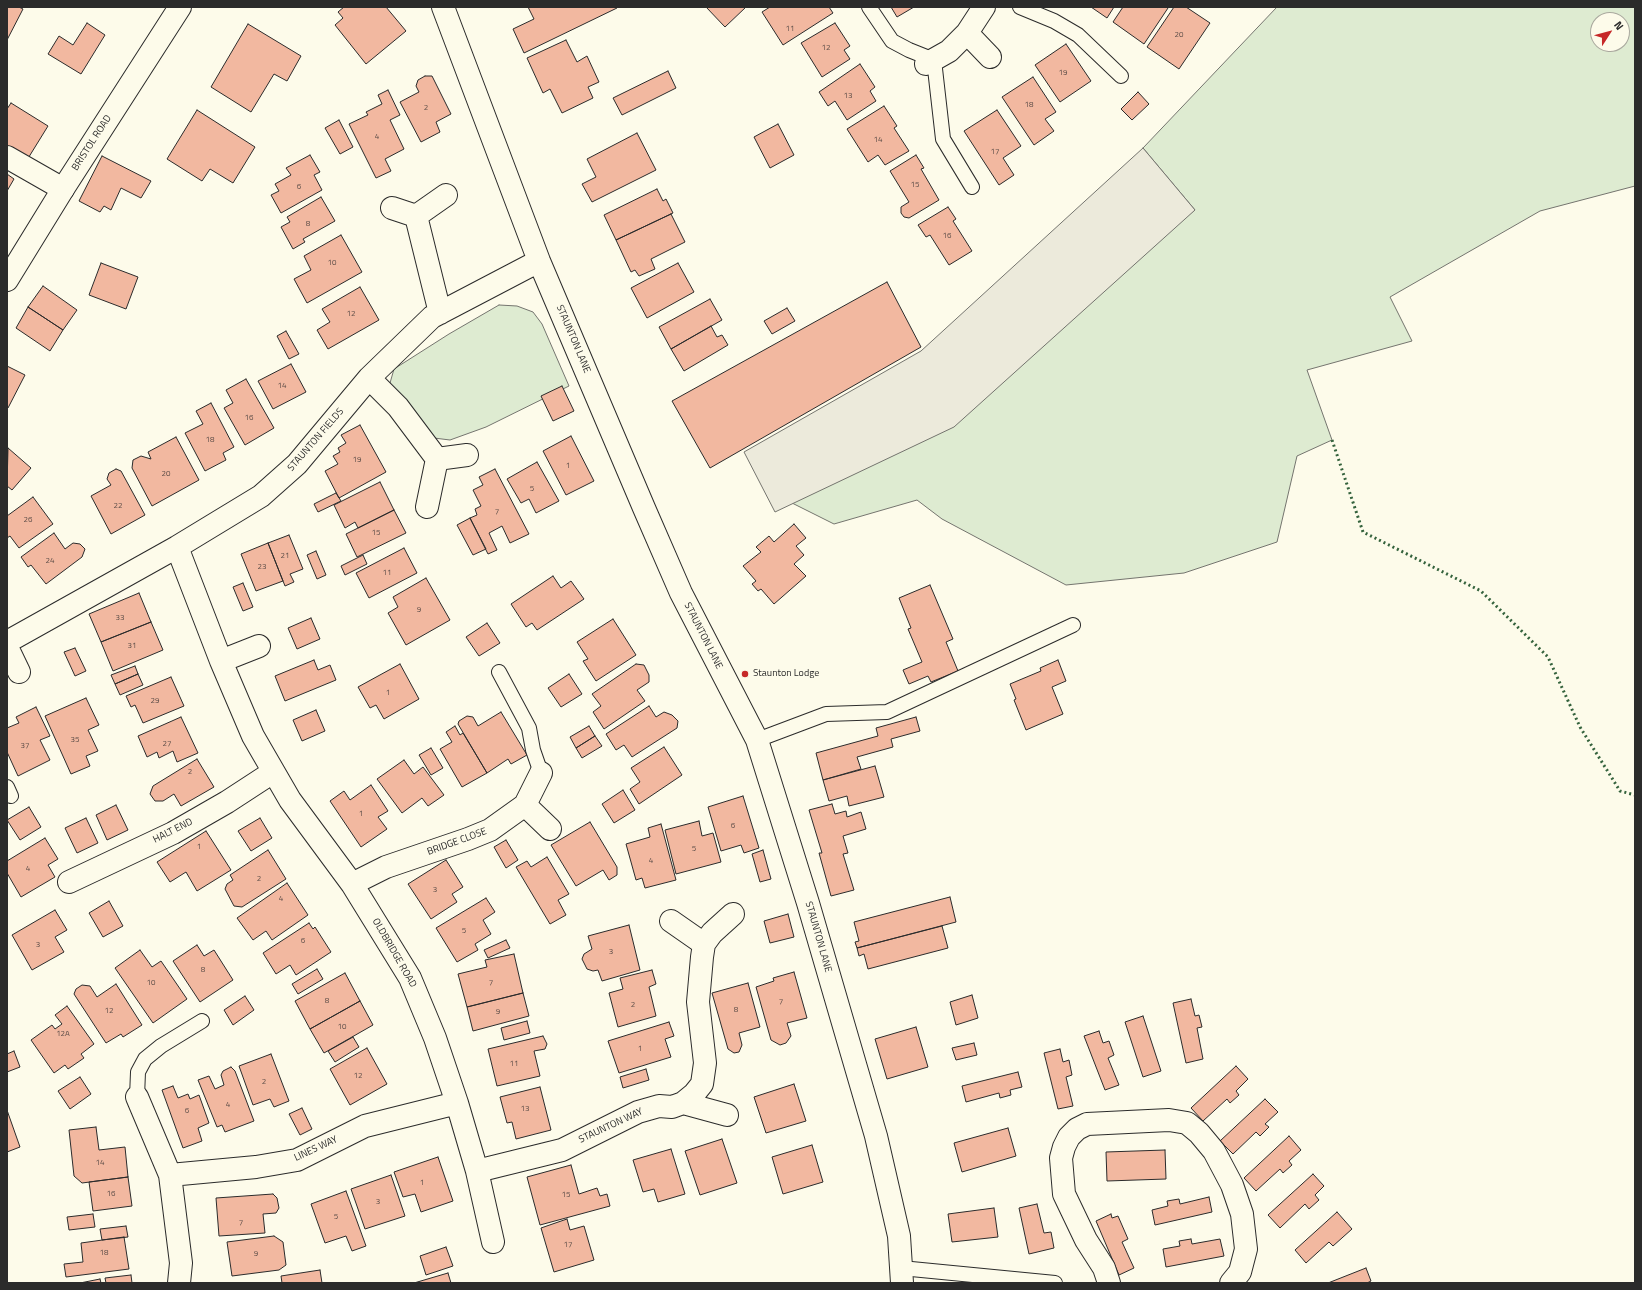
<!DOCTYPE html>
<html>
<head>
<meta charset="utf-8">
<style>
  body { margin:0 }
  #map { position:relative; width:1642px; height:1290px; overflow:hidden; background:#fdfbea; font-family:"Titillium Web",sans-serif }
  canvas { display:block }
  .frame { position:absolute; inset:0; border:8px solid #2b2b2b; pointer-events:none }
  .north { position:absolute; left:1590px; top:12px; width:40px; height:40px; box-sizing:border-box; background:#fdfbea; border:1px solid #a9a89e; border-radius:50%; rotate:54deg; font-size:11px; font-weight:700; line-height:16px; text-align:center; color:#2b2b2b }
  .north::after { content:''; display:block; margin:auto; width:14px; height:18px; background:#c62828; clip-path:polygon(50% 0,100% 100%,50% 72%,0 100%) }
</style>
</head>
<body>
<div id="map">
<canvas width="1642" height="1290"></canvas>
<div class="frame"></div>
<div class="north">N</div>
</div>
<script>
const ctx = document.querySelector('canvas').getContext('2d');
ctx.lineJoin = 'round';
function paint(path, color) {
  ctx.fillStyle = color;
  ctx.fill(path, 'evenodd');
}
function toPath(rows) {
  const path = new Path2D();
  for (const r of rows) {
    path.moveTo(r[0], r[1]);
    for (let i = 2; i < r.length; i += 2) path.lineTo(r[i], r[i + 1]);
  }
  return path;
}
function trace(path, color, width, dash) {
  ctx.strokeStyle = color;
  ctx.lineWidth = width;
  ctx.lineCap = dash ? 'butt' : 'round';
  ctx.setLineDash(dash || []);
  ctx.stroke(path);
}
function drawText(font, color, halo, rows, align = 'center') {
  ctx.font = font + ' "Titillium Web",sans-serif';
  ctx.lineWidth = 3;
  ctx.setLineDash([]);
  ctx.textBaseline = 'middle';
  ctx.strokeStyle = halo;
  ctx.fillStyle = color;
  for (const [text, x, y, turn = 0] of rows) {
    ctx.save();
    ctx.translate(x, y);
    ctx.rotate((+turn || 0) * Math.PI / 180);
    ctx.textAlign = isNaN(turn) ? turn : align;
    if (halo) ctx.strokeText(text, 0, 0);
    ctx.fillText(text, 0, 0);
    ctx.restore();
  }
}
const green = toPath([
  [1277,7,1635,7,1635,186,1540,211,1390,297,1412,341,1307,370,1332,440,1297,456,1277,542,1184,573,1066,585,942,519,917,500,834,524,792,503,1195,210,1143,148,1277,7],
  [1598,20,1622,20,1622,44,1598,44,1598,20],
  [499,305,517,306,533,312,542,324,569,386,486,427,450,440,434,438,390,383,394,369,449,334,499,305]
]);
paint(green, '#deebd1');
trace(green, '#74746e', 1);
const parking = toPath([
  [1143,148,1195,210,954,427,775,512,744,452,921,351,1143,148]
]);
paint(parking, '#eceadb');
trace(parking, '#74746e', 1);
const building = toPath([
  [7,7,19,7,23,9,7,40,7,7],
  [344,7,386,7,406,31,366,64,335,25,343,18,338,12,344,7],
  [528,7,617,7,617,8,524,53,513,29,534,19,528,7],
  [706,7,746,7,725,27,706,7],
  [770,7,829,7,833,13,783,45,762,12,770,7],
  [891,7,914,7,897,17,891,7],
  [1091,7,1114,7,1107,18,1091,7],
  [1123,7,1167,7,1168,8,1144,44,1113,22,1123,7],
  [1174,7,1186,7,1210,23,1179,69,1147,47,1174,7],
  [87,23,105,35,81,74,48,54,59,36,73,45,87,23],
  [835,23,850,46,844,50,850,59,822,77,801,43,835,23],
  [248,24,301,56,287,81,274,74,251,112,211,87,248,24],
  [566,40,577,62,587,56,599,82,588,87,593,98,562,113,550,89,543,93,527,58,566,40],
  [1066,44,1091,81,1060,102,1035,65,1066,44],
  [860,64,875,87,870,91,876,101,847,120,835,101,828,106,819,92,860,64],
  [668,71,676,88,622,115,613,98,668,71],
  [425,76,432,76,451,114,436,122,440,132,421,142,400,102,419,92,416,86,418,80,425,76],
  [1033,77,1056,112,1045,119,1054,131,1034,145,1002,97,1033,77],
  [388,90,400,115,390,120,404,149,385,159,391,171,376,178,349,124,368,115,366,112,382,104,378,95,388,90],
  [1138,92,1149,104,1132,120,1121,109,1138,92],
  [11,103,48,126,27,160,7,147,7,109,11,103],
  [884,106,897,126,894,128,909,151,885,165,878,155,868,162,847,129,884,106],
  [197,110,255,147,233,183,210,169,202,181,167,159,197,110],
  [997,110,1021,146,1003,158,1014,175,999,185,964,131,997,110],
  [339,120,353,147,340,154,325,128,339,120],
  [778,124,794,155,770,168,754,137,778,124],
  [637,133,656,170,592,202,582,184,596,177,587,159,637,133],
  [310,155,320,172,314,175,322,190,281,213,271,195,279,191,275,184,291,175,286,168,310,155],
  [916,155,924,168,921,169,939,200,909,218,904,217,901,213,901,207,909,202,890,171,916,155],
  [102,156,151,181,141,198,121,188,111,210,104,206,100,212,79,201,102,156],
  [7,174,14,179,7,191,7,174],
  [657,189,663,201,666,199,673,213,616,240,604,215,657,189],
  [321,197,335,221,303,239,305,242,293,249,281,227,290,222,287,217,321,197],
  [948,207,956,219,953,221,972,251,949,265,930,235,926,237,918,225,948,207],
  [671,214,685,242,651,259,655,269,639,276,635,270,631,272,616,240,671,214],
  [341,235,362,272,307,303,294,279,311,270,304,256,341,235],
  [101,263,138,277,126,309,89,295,101,263],
  [678,263,694,292,647,318,631,288,678,263],
  [887,282,921,347,710,468,672,401,887,282],
  [43,286,77,310,63,330,28,307,43,286],
  [360,287,379,320,328,349,317,330,330,322,322,309,360,287],
  [710,299,722,320,671,349,659,327,710,299],
  [28,307,63,330,50,351,16,328,28,307],
  [787,308,795,321,772,334,764,321,787,308],
  [711,326,717,337,722,335,728,345,684,371,671,349,711,326],
  [286,331,299,354,289,359,277,336,286,331],
  [291,364,306,392,273,409,258,381,291,364],
  [7,366,25,375,8,408,7,407,7,366],
  [246,379,274,428,245,445,224,408,233,403,226,390,246,379],
  [562,386,574,411,553,421,541,396,562,386],
  [211,403,234,447,223,453,226,460,205,471,185,433,203,424,196,411,211,403],
  [360,425,386,472,339,498,325,471,338,464,333,456,340,452,338,448,346,443,341,435,360,425],
  [571,436,594,481,566,495,543,451,571,436],
  [176,437,199,480,152,506,132,468,133,460,141,456,151,459,148,452,176,437],
  [8,448,31,468,12,490,7,486,8,448],
  [537,462,559,501,536,513,529,499,521,503,507,479,537,462],
  [116,469,121,471,145,515,111,534,91,496,111,485,107,479,109,473,116,469],
  [495,469,529,534,510,543,502,526,489,533,497,550,488,554,470,518,477,515,475,509,481,506,473,490,483,485,479,477,495,469],
  [380,482,394,510,358,528,355,522,345,528,334,505,380,482],
  [336,493,341,501,318,512,314,504,336,493],
  [33,497,53,524,19,548,10,536,7,538,7,516,33,497],
  [394,510,406,533,357,557,346,534,394,510],
  [470,518,486,549,473,555,457,525,470,518],
  [794,524,806,538,796,546,804,555,794,564,806,576,774,604,761,589,758,591,752,584,756,581,743,566,761,552,756,547,769,536,774,542,794,524],
  [54,533,65,549,73,543,80,544,85,549,82,557,46,584,31,565,28,567,21,557,54,533],
  [289,535,303,569,290,574,294,582,285,586,268,543,289,535],
  [268,543,283,581,256,591,241,554,268,543],
  [404,548,417,573,369,598,356,573,404,548],
  [316,551,326,575,317,579,307,555,316,551],
  [363,555,367,564,345,575,341,566,363,555],
  [553,576,561,588,571,581,584,599,537,630,532,623,526,627,511,604,553,576],
  [426,578,450,620,406,645,388,613,398,607,393,597,426,578],
  [243,583,253,607,243,611,233,587,243,583],
  [930,585,953,639,946,642,958,671,931,682,928,676,909,684,903,670,922,662,908,629,911,628,899,598,930,585],
  [139,593,151,622,101,642,89,614,139,593],
  [311,618,320,639,297,649,288,628,311,618],
  [613,619,636,655,596,681,583,661,588,659,577,642,613,619],
  [151,622,163,650,113,671,101,642,151,622],
  [487,623,500,643,479,656,466,637,487,623],
  [75,648,86,671,75,676,64,652,75,648],
  [314,660,318,670,330,665,336,680,285,701,275,676,314,660],
  [1058,660,1066,681,1052,687,1063,714,1026,730,1014,700,1016,699,1010,684,1041,671,1040,668,1058,660],
  [400,664,419,699,384,719,376,705,370,708,358,687,400,664],
  [636,664,644,665,649,675,649,682,637,690,645,701,604,729,593,712,601,706,592,694,636,664],
  [135,666,138,674,115,684,111,675,135,666],
  [138,674,143,685,120,695,115,684,138,674],
  [569,674,582,694,561,707,548,688,569,674],
  [171,677,184,706,143,723,135,705,131,707,126,696,171,677],
  [86,698,99,725,88,730,98,751,86,756,90,766,71,774,45,716,86,698],
  [649,706,656,717,664,712,672,715,678,721,677,728,632,757,624,745,616,750,606,734,649,706],
  [36,707,50,736,40,740,50,760,18,776,7,752,7,728,19,723,16,717,36,707],
  [316,710,325,731,302,741,293,720,316,710],
  [501,712,527,755,511,764,508,759,487,773,458,724,459,721,467,716,473,717,478,726,501,712],
  [181,717,198,753,177,762,173,751,159,758,157,752,147,757,138,736,181,717],
  [916,717,920,731,891,739,893,747,857,757,861,769,823,780,816,753,878,736,876,728,916,717],
  [455,726,460,735,463,733,487,773,462,787,440,749,452,742,446,732,455,726],
  [589,726,595,736,576,748,570,737,589,726],
  [595,736,602,746,582,758,576,748,595,736],
  [664,747,682,775,639,804,630,789,640,782,631,768,664,747],
  [431,748,443,768,431,775,419,755,431,748],
  [197,759,214,787,181,806,174,794,163,801,155,801,150,794,153,786,197,759],
  [404,760,414,774,423,767,444,795,428,806,422,798,402,813,377,779,404,760],
  [875,766,884,797,849,806,847,796,829,801,823,780,875,766],
  [371,785,388,811,378,817,387,829,361,847,330,801,344,791,350,800,371,785],
  [623,790,635,810,614,823,602,804,623,790],
  [743,796,759,848,744,853,741,845,721,851,708,807,743,796],
  [832,804,835,814,846,811,847,817,861,812,866,829,843,836,848,853,843,854,854,890,831,896,819,853,822,853,809,810,832,804],
  [116,805,128,830,107,840,96,815,116,805],
  [29,807,41,827,20,840,7,820,29,807],
  [86,818,98,843,77,853,65,828,86,818],
  [260,818,272,838,251,851,238,831,260,818],
  [699,821,702,836,713,833,721,862,676,874,665,830,699,821],
  [590,822,617,867,617,875,609,880,603,870,576,886,551,845,590,822],
  [661,824,676,880,645,888,642,878,636,880,626,844,650,837,648,828,661,824],
  [206,831,231,870,197,891,186,872,170,882,157,862,206,831],
  [45,838,58,859,48,865,55,877,21,897,7,873,7,861,45,838],
  [506,840,518,860,506,868,494,847,506,840],
  [268,850,286,879,242,907,234,906,225,889,227,884,233,880,230,875,268,850],
  [763,850,771,879,760,882,752,854,763,850],
  [547,857,569,894,558,900,566,915,550,924,516,867,527,861,531,867,547,857],
  [446,860,463,887,452,894,457,902,431,919,408,884,446,860],
  [287,883,308,915,272,940,266,931,253,940,237,918,287,883],
  [950,897,956,922,857,948,855,942,859,941,854,922,950,897],
  [486,898,495,912,483,920,491,934,475,944,478,950,457,962,436,928,486,898],
  [109,901,123,926,103,937,89,913,109,901],
  [55,910,67,930,55,937,64,952,32,970,12,935,55,910],
  [788,914,794,937,770,943,764,921,788,914],
  [309,923,313,929,315,927,331,952,296,975,290,965,276,974,263,953,309,923],
  [629,925,640,970,602,981,598,970,593,971,587,969,582,959,584,954,592,949,588,936,629,925],
  [942,926,948,948,868,969,864,954,859,956,857,948,942,926],
  [506,940,510,948,488,958,484,950,506,940],
  [197,945,204,956,214,950,233,980,200,1002,173,961,197,945],
  [140,950,152,967,161,961,187,999,153,1023,115,968,140,950],
  [514,954,523,993,467,1007,458,974,487,967,485,960,514,954],
  [317,969,323,979,298,994,292,984,317,969],
  [652,970,656,984,649,987,656,1016,618,1027,609,993,623,989,620,978,652,970],
  [794,972,807,1018,787,1023,791,1036,786,1043,780,1045,771,1040,756,987,774,981,773,978,794,972],
  [345,973,360,1001,310,1029,295,1001,345,973],
  [748,983,760,1027,739,1033,742,1045,739,1052,734,1053,728,1049,712,993,748,983],
  [116,984,142,1025,123,1037,121,1034,106,1043,74,994,76,989,82,985,90,986,97,997,116,984],
  [523,993,529,1016,473,1031,467,1007,523,993],
  [972,995,978,1018,956,1025,950,1002,972,995],
  [245,996,254,1010,233,1025,224,1010,245,996],
  [1191,999,1195,1016,1199,1015,1202,1027,1197,1028,1203,1059,1186,1063,1173,1003,1191,999],
  [360,1001,373,1025,324,1053,310,1029,360,1001],
  [67,1006,94,1044,81,1054,84,1058,68,1069,65,1065,54,1073,31,1040,52,1025,55,1029,62,1024,55,1015,67,1006],
  [1143,1016,1161,1071,1143,1077,1125,1022,1143,1016],
  [527,1021,530,1033,504,1040,501,1028,527,1021],
  [669,1022,674,1036,665,1039,671,1057,619,1073,608,1041,669,1022],
  [916,1027,928,1067,887,1079,875,1039,916,1027],
  [1099,1031,1103,1043,1109,1041,1114,1055,1108,1058,1119,1085,1105,1090,1084,1036,1099,1031],
  [543,1036,547,1044,545,1049,534,1051,540,1076,497,1086,488,1049,543,1036],
  [353,1037,359,1047,335,1062,328,1051,353,1037],
  [974,1043,977,1055,956,1060,952,1048,974,1043],
  [367,1048,387,1084,350,1105,330,1069,367,1048],
  [1060,1049,1063,1062,1069,1060,1072,1075,1066,1077,1073,1106,1058,1109,1044,1053,1060,1049],
  [14,1051,20,1067,7,1072,7,1054,14,1051],
  [271,1054,289,1101,274,1107,270,1099,253,1105,239,1066,271,1054],
  [1236,1066,1248,1079,1236,1091,1239,1095,1230,1103,1227,1099,1203,1121,1191,1108,1236,1066],
  [231,1067,235,1071,254,1121,225,1132,222,1125,217,1127,198,1080,209,1076,215,1089,224,1085,221,1075,223,1071,231,1067],
  [646,1069,649,1080,623,1088,620,1077,646,1069],
  [1018,1072,1022,1087,1010,1090,1011,1095,1000,1098,999,1093,966,1102,962,1086,1018,1072],
  [80,1077,91,1094,70,1109,58,1091,80,1077],
  [794,1084,806,1121,766,1133,754,1097,794,1084],
  [173,1086,178,1098,188,1094,190,1099,199,1095,209,1123,198,1128,202,1141,183,1148,162,1090,173,1086],
  [540,1087,551,1130,516,1139,512,1122,507,1123,500,1097,540,1087],
  [1265,1099,1278,1112,1265,1124,1269,1127,1260,1136,1256,1132,1233,1154,1220,1141,1265,1099],
  [302,1108,312,1129,300,1135,289,1114,302,1108],
  [8,1113,20,1147,7,1152,7,1114,8,1113],
  [96,1127,99,1150,125,1147,128,1177,82,1183,74,1176,69,1130,96,1127],
  [1008,1128,1016,1156,962,1172,954,1143,1008,1128],
  [1289,1136,1301,1150,1289,1161,1292,1165,1283,1173,1280,1169,1256,1191,1244,1178,1289,1136],
  [722,1139,737,1183,700,1195,685,1151,722,1139],
  [812,1145,823,1182,783,1194,772,1157,812,1145],
  [671,1149,685,1194,658,1202,654,1189,643,1192,633,1160,671,1149],
  [1165,1150,1166,1179,1107,1181,1106,1152,1165,1150],
  [438,1157,453,1201,421,1212,415,1194,403,1197,394,1172,438,1157],
  [571,1165,579,1194,597,1188,600,1196,607,1194,610,1206,540,1225,527,1177,571,1165],
  [1313,1174,1324,1186,1315,1195,1319,1200,1309,1209,1305,1204,1280,1228,1268,1215,1313,1174],
  [391,1175,405,1216,365,1229,351,1189,391,1175],
  [128,1177,132,1206,93,1211,89,1182,128,1177],
  [346,1191,366,1246,352,1251,346,1236,325,1243,311,1204,346,1191],
  [273,1194,277,1198,279,1208,276,1213,263,1214,265,1233,219,1236,216,1198,273,1194],
  [1209,1197,1212,1212,1155,1225,1152,1210,1168,1206,1167,1201,1179,1199,1180,1204,1209,1197],
  [1037,1204,1044,1233,1051,1232,1054,1248,1029,1254,1019,1208,1037,1204],
  [994,1208,998,1237,952,1242,948,1214,994,1208],
  [1337,1212,1352,1229,1333,1246,1329,1242,1306,1263,1295,1250,1337,1212],
  [93,1214,95,1227,69,1230,67,1217,93,1214],
  [1111,1214,1112,1218,1118,1216,1128,1239,1122,1242,1134,1268,1119,1275,1096,1221,1111,1214],
  [567,1219,570,1230,584,1226,594,1260,554,1272,541,1228,567,1219],
  [126,1226,128,1237,102,1240,100,1229,126,1226],
  [274,1236,283,1242,286,1265,279,1270,232,1276,227,1242,274,1236],
  [124,1237,129,1269,66,1277,64,1264,83,1262,81,1243,124,1237],
  [1191,1239,1192,1244,1220,1239,1224,1256,1166,1267,1163,1249,1180,1246,1179,1241,1191,1239],
  [446,1247,453,1266,426,1275,420,1256,446,1247],
  [1366,1268,1371,1281,1367,1283,1328,1283,1366,1268],
  [320,1270,322,1283,282,1283,281,1276,320,1270],
  [448,1273,451,1283,414,1283,448,1273],
  [131,1275,132,1283,106,1283,105,1278,131,1275],
  [100,1279,101,1283,80,1283,100,1279]
]);
paint(building, '#f2b8a0');
trace(building, '#2b2b2b', 1);
const service = toPath([
  [869,7,892,41,909,50,934,60,943,139,972,187],
  [1020,7,1054,21,1078,35,1121,76],
  [499,672,529,728,533,750,541,773],
  [757,740,826,714,887,712,1073,625],
  [7,787,11,796],
  [137,1097,138,1072,145,1059,161,1046,202,1021],
  [901,1268,1055,1283]
]);
const minor = toPath([
  [443,7,539,261,644,508,681,593,757,740,808,903,876,1136,899,1236,902,1283],
  [967,33,990,57],
  [926,64,949,51,967,33,984,7],
  [7,157,63,189],
  [392,208,416,216],
  [440,313,416,216,446,195],
  [369,378,398,407,437,459,427,507],
  [437,459,467,455],
  [177,547,221,661,253,736,290,800,352,884,410,978,435,1038,457,1103,477,1171,493,1242],
  [7,642,177,547,261,496,297,464,369,378,432,317,539,261],
  [7,647,19,672],
  [221,661,259,646],
  [525,805,550,829],
  [69,882,173,833,227,802,273,772],
  [352,884,386,867,468,839,490,830,525,805,541,773],
  [671,921,704,944],
  [137,1097,170,1175,181,1263,179,1283],
  [683,1103,727,1115],
  [477,1171,562,1150,638,1112,659,1106,672,1107,683,1103,694,1094,702,1084,705,1063,698,1002,702,957,704,944,712,933,733,914],
  [170,1175,256,1167,297,1160,365,1126,457,1103],
  [1109,1283,1104,1268,1086,1240,1064,1194,1061,1158,1064,1147,1069,1137,1077,1129,1087,1124,1169,1120,1187,1123,1199,1133,1214,1151,1232,1185,1242,1214,1246,1249,1240,1272,1231,1283]
]);
const trunk = toPath([
  [7,280,63,189,180,7]
]);
trace(service, '#2b2b2b', 16);
trace(minor, '#2b2b2b', 24);
trace(trunk, '#2b2b2b', 24);
trace(service, '#fdfbea', 14);
trace(minor, '#fdfbea', 22);
trace(trunk, '#fdfbea', 22);
trace(toPath([
  [1332,440,1363,532,1481,591,1548,657,1580,727,1620,791,1635,795]
]), '#34623c', 3, [2, 3]);
for (const [x, y, r, color] of [
  [745,674,4,"#c62828"]
]) {
  const dot = new Path2D();
  dot.arc(x, y, r, 0, 2 * Math.PI);
  ctx.fillStyle = color;
  ctx.fill(dot);
  trace(dot, '#fdfbea', 1.5);
}
drawText('8px', '#5d4e48', null, [
  ["11",790,29],
  ["20",1179,35],
  ["12",826,48],
  ["19",1063,73],
  ["13",848,96],
  ["18",1029,105],
  ["2",426,108],
  ["4",377,137],
  ["14",878,140],
  ["17",995,152],
  ["15",915,185],
  ["6",299,187],
  ["8",308,224],
  ["16",947,236],
  ["10",332,263],
  ["12",351,314],
  ["14",282,386],
  ["16",249,418],
  ["18",210,440],
  ["19",357,460],
  ["1",568,466],
  ["20",166,474],
  ["5",532,489],
  ["22",118,506],
  ["7",497,512],
  ["26",28,520],
  ["15",376,533],
  ["21",285,556],
  ["24",50,561],
  ["23",262,567],
  ["11",387,573],
  ["9",419,610],
  ["33",120,618],
  ["31",132,646],
  ["1",388,693],
  ["29",155,701],
  ["35",75,740],
  ["27",167,744],
  ["37",25,746],
  ["2",190,772],
  ["1",361,814],
  ["6",733,826],
  ["1",199,847],
  ["5",694,849],
  ["4",651,861],
  ["4",28,869],
  ["2",259,879],
  ["3",435,890],
  ["4",281,899],
  ["5",464,931],
  ["6",303,941],
  ["3",38,945],
  ["3",611,952],
  ["8",203,970],
  ["10",151,983],
  ["7",491,983],
  ["8",327,1001],
  ["7",781,1002],
  ["2",633,1005],
  ["8",736,1010],
  ["12",109,1011],
  ["9",498,1012],
  ["10",342,1027],
  ["12A",63,1034],
  ["1",640,1049],
  ["11",514,1064],
  ["12",358,1076],
  ["2",264,1082],
  ["4",228,1105],
  ["13",525,1109],
  ["6",187,1111],
  ["14",100,1163],
  ["1",422,1183],
  ["16",111,1194],
  ["15",566,1195],
  ["3",378,1202],
  ["5",336,1217],
  ["7",241,1223],
  ["17",568,1245],
  ["18",104,1253],
  ["9",256,1254]
]);
drawText('10px', '#2b2b2b', '#fdfbea', [
  ["BRISTOL ROAD",92,143,-57],
  ["STAUNTON LANE",573,339,67],
  ["STAUNTON FIELDS",316,440,-49],
  ["STAUNTON LANE",703,636,63],
  ["HALT END",173,831,-27],
  ["BRIDGE CLOSE",457,842,-20],
  ["STAUNTON LANE",818,937,74],
  ["OLDBRIDGE ROAD",394,953,60],
  ["STAUNTON WAY",611,1126,-25],
  ["LINES WAY",316,1149,-25]
]);
drawText('10px', '#2b2b2b', '#fdfbea', [
  ["Staunton Lodge",753,674]
], 'left');
</script>
</body>
</html>
